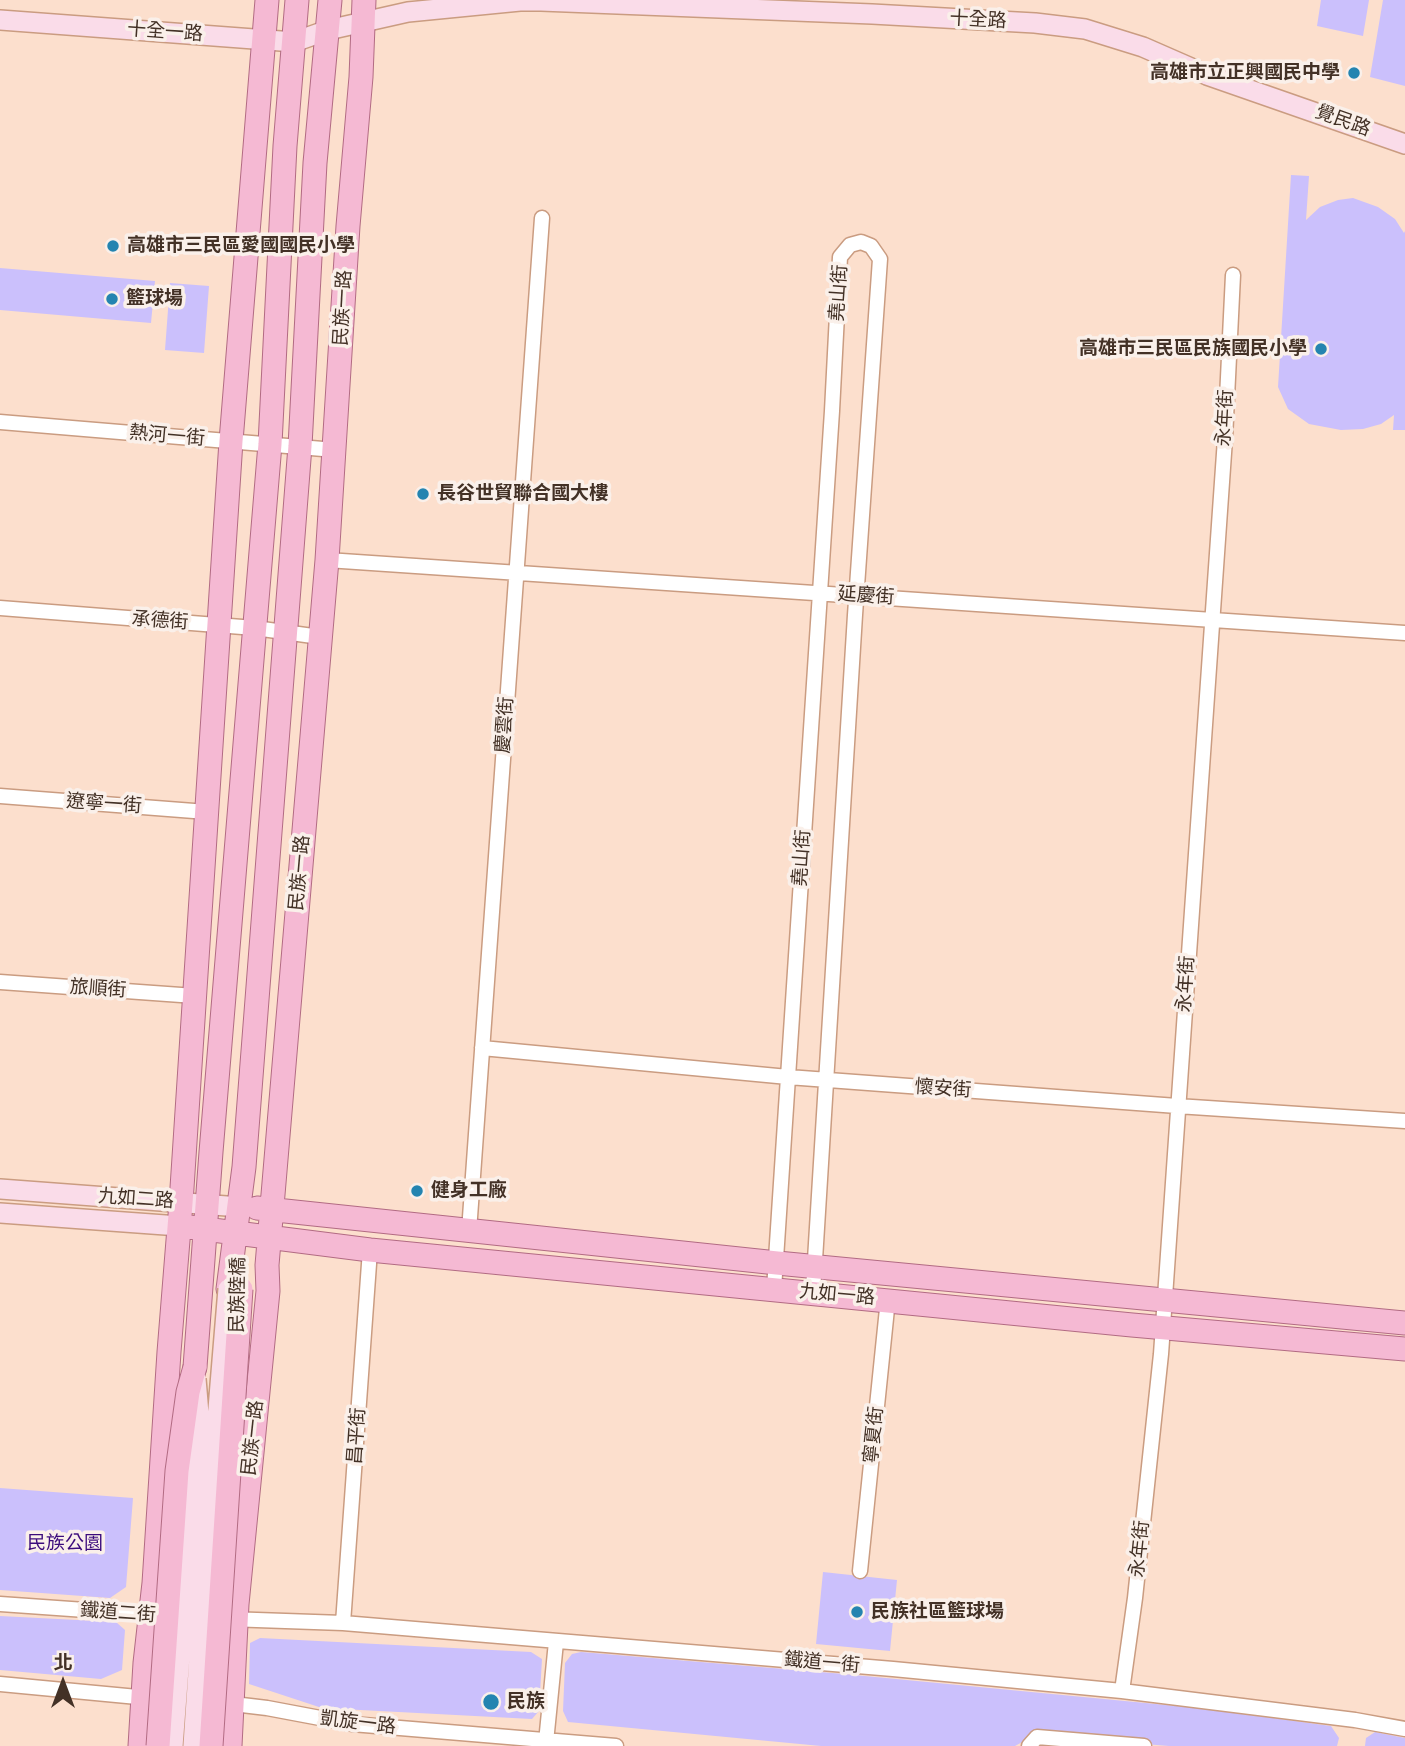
<!DOCTYPE html>
<html>
<head>
<meta charset="utf-8">
<style>
  body { margin:0 }
  #map { position:relative; width:1405px; height:1746px; overflow:hidden; background:#fcdfcd; font-family:"Noto Sans","Noto Sans TC",sans-serif }
  canvas { display:block }
  .north { position:absolute; left:28px; top:1648px; width:70px; height:70px; -webkit-text-stroke:5px #faf0ea; paint-order:stroke; rotate:0deg; font-size:19px; font-weight:700; line-height:28px; text-align:center; color:#433126 }
  .north::after { content:''; display:block; margin:auto; width:24px; height:32px; background:#433126; clip-path:polygon(50% 0,100% 100%,50% 72%,0 100%) }
</style>
</head>
<body>
<div id="map">
<canvas width="1405" height="1746"></canvas>
<div class="north">北</div>
</div>
<script>
const ctx = document.querySelector('canvas').getContext('2d');
ctx.lineJoin = 'round';
function paint(path, color) {
  ctx.fillStyle = color;
  ctx.fill(path, 'evenodd');
}
function toPath(rows) {
  const path = new Path2D();
  for (const r of rows) {
    path.moveTo(r[0], r[1]);
    for (let i = 2; i < r.length; i += 2) path.lineTo(r[i], r[i + 1]);
  }
  return path;
}
function trace(path, color, width, dash) {
  ctx.strokeStyle = color;
  ctx.lineWidth = width;
  ctx.lineCap = dash ? 'butt' : 'round';
  ctx.setLineDash(dash || []);
  ctx.stroke(path);
}
function drawText(font, color, halo, rows, align = 'center') {
  ctx.font = font + ' "Noto Sans","Noto Sans TC",sans-serif';
  ctx.lineWidth = 7;
  ctx.setLineDash([]);
  ctx.textBaseline = 'middle';
  ctx.strokeStyle = halo;
  ctx.fillStyle = color;
  for (const [text, x, y, turn = 0] of rows) {
    ctx.save();
    ctx.translate(x, y);
    ctx.rotate((+turn || 0) * Math.PI / 180);
    ctx.textAlign = isNaN(turn) ? turn : align;
    if (halo) ctx.strokeText(text, 0, 0);
    ctx.fillText(text, 0, 0);
    ctx.restore();
  }
}
paint(toPath([
  [1321,0,1369,0,1363,36,1317,26],
  [1383,0,1405,0,1405,86,1370,77],
  [1291,175,1309,176,1306,220,1320,207,1338,200,1353,198,1378,207,1395,219,1404,233,1405,231,1405,430,1393,430,1394,415,1381,424,1363,429,1341,430,1309,424,1288,409,1278,387],
  [0,268,155,281,151,323,0,310],
  [170,283,209,286,204,353,165,350],
  [0,1488,133,1498,126,1587,110,1598,0,1590],
  [823,1572,897,1580,890,1651,816,1644],
  [0,1616,116,1622,125,1630,122,1670,101,1679,0,1670],
  [260,1638,531,1652,542,1659,539,1711,532,1719,322,1708,249,1684,250,1643],
  [581,1652,844,1674,1208,1709,1331,1726,1339,1738,1337,1746,1169,1746,1035,1735,1015,1746,821,1746,568,1722,563,1711,565,1663,572,1654],
  [1375,1732,1405,1738,1405,1746,1365,1746,1366,1738]
]), '#cbc0fc');
const street = toPath([
  [0,422,335,450],
  [327,560,1405,633],
  [0,608,255,628,320,637],
  [0,796,207,812],
  [0,982,195,996],
  [482,1048,788,1077,1177,1106,1405,1121],
  [469,1231,542,218],
  [774,1289,832,411,840,257,850,245,861,242,871,246,880,259,855,615,813,1292],
  [860,1571,888,1299],
  [0,1604,156,1615],
  [228,1619,343,1623,893,1669,1122,1691,1355,1720,1405,1729],
  [343,1623,370,1250],
  [0,1684,148,1698],
  [1122,1691,1135,1598,1161,1354,1225,439,1233,275],
  [225,1703,267,1708,352,1724,616,1746],
  [546,1742,556,1642],
  [1029,1746,1037,1737,1144,1746]
]);
const secondary = toPath([
  [0,20,294,42,328,30,408,12,520,1,541,1,872,14,1035,23,1085,29,1143,47,1207,75,1405,144],
  [0,1189,240,1207],
  [0,1213,179,1226]
]);
const primary = toPath([
  [257,1208,777,1263,1405,1323],
  [189,1227,370,1250,1132,1325,1405,1349],
  [228,1289,244,1167,300,446,315,163,330,0],
  [195,1367,211,1152,270,444,285,146,297,0],
  [140,1746,145,1663,154,1583,169,1352,181,1203,231,441,267,0],
  [230,1746,237,1604,268,1291,267,1265,327,560,348,226,361,77,364,0]
]);
trace(street, '#ca9c81', 17);
trace(secondary, '#ca9c81', 22);
trace(primary, '#b26b83', 25);
trace(street, '#fff', 14);
trace(secondary, '#fadce9', 19);
trace(primary, '#f5b9d3', 23);
const secondaryBridge = toPath([
  [173,1746,199,1414,196,1379],
  [193,1746,206,1553,228,1289]
]);
const primaryBridge = toPath([
  [158,1746,177,1471,188,1392,195,1367],
  [211,1746,241,1289]
]);
trace(secondaryBridge, '#ca9c81', 22, []);
trace(primaryBridge, '#b26b83', 25, []);
trace(secondaryBridge, '#fadce9', 19);
trace(primaryBridge, '#f5b9d3', 23);
for (const [x, y, r, color] of [
  [1354,73,7,"#2484b0"],
  [113,246,7,"#2484b0"],
  [112,299,7,"#2484b0"],
  [1321,349,7,"#2484b0"],
  [423,494,7,"#2484b0"],
  [417,1191,7,"#2484b0"],
  [857,1612,7,"#2484b0"],
  [491,1702,9,"#2484b0"]
]) {
  const dot = new Path2D();
  dot.arc(x, y, r, 0, 2 * Math.PI);
  ctx.fillStyle = color;
  ctx.fill(dot);
  trace(dot, '#faf0ea', 2.5);
}
drawText('19px', '#433126', '#faf0ea', [
  ["十全路",978,20,3],
  ["十全一路",165,32,4],
  ["覺民路",1343,121,20],
  ["堯山街",839,293,-86],
  ["民族一路",343,308,-87],
  ["永年街",1225,418,-87],
  ["熱河一街",167,436,5],
  ["延慶街",866,596,4],
  ["承德街",160,621,4],
  ["慶雲街",505,725,-86],
  ["遼寧一街",104,804,4],
  ["堯山街",802,858,-86],
  ["民族一路",300,873,-85],
  ["永年街",1186,984,-86],
  ["旅順街",98,989,4],
  ["懷安街",943,1089,4],
  ["九如二路",136,1199,4],
  ["民族陸橋",238,1295,-89],
  ["九如一路",837,1295,5],
  ["寧夏街",874,1435,-84],
  ["昌平街",357,1436,-86],
  ["民族一路",253,1438,-84],
  ["永年街",1140,1549,-84],
  ["鐵道二街",118,1613,4],
  ["鐵道一街",822,1663,5],
  ["凱旋一路",358,1723,7]
]);
drawText('bold 19px', '#433126', '#faf0ea', [
  ["高雄市立正興國民中學",1340,73,"right"],
  ["高雄市三民區愛國國民小學",127,246],
  ["籃球場",126,299],
  ["高雄市三民區民族國民小學",1307,349,"right"],
  ["長谷世貿聯合國大樓",437,494],
  ["健身工廠",431,1191],
  ["民族社區籃球場",871,1612],
  ["民族",507,1702]
], 'left');
drawText('19px', '#3b0b7c', '#faf0ea', [
  ["民族公園",65,1544]
]);
</script>
</body>
</html>
